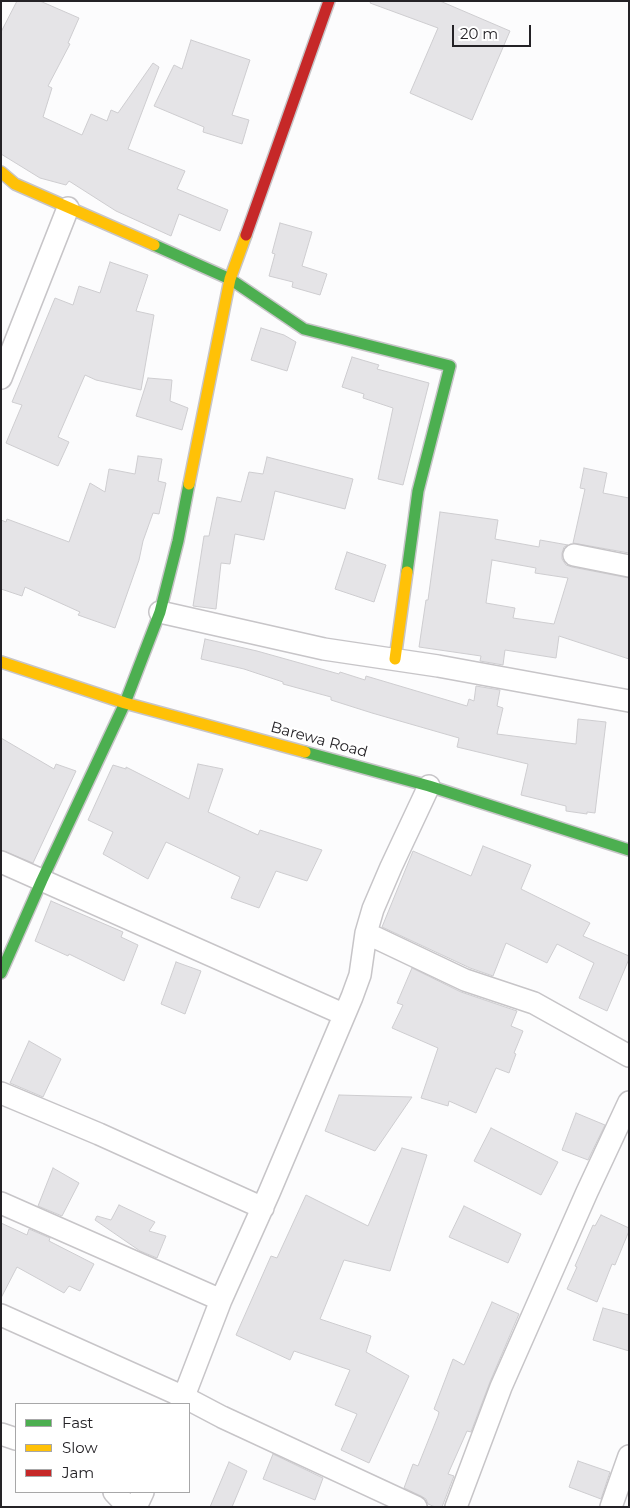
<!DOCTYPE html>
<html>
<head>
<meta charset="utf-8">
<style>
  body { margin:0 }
  #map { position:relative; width:630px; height:1508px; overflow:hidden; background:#fcfcfd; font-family:Montserrat,sans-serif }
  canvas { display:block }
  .frame { position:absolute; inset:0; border:2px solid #242226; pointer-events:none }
  .legend { position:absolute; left:15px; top:1403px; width:175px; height:90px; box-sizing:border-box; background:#fff; border:1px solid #a7a7a8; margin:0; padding:6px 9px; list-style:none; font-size:15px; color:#242226 }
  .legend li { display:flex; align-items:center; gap:10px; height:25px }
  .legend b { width:25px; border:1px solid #a7a7a8 }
  .scale { position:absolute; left:452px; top:25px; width:79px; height:22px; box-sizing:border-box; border:2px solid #242226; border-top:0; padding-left:6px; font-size:15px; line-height:18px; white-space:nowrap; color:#242226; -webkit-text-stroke:4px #fff; paint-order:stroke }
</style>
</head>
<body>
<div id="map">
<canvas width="630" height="1508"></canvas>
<div class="frame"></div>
<ul class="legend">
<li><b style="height:6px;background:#4caf50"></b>Fast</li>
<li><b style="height:6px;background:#ffc107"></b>Slow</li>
<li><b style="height:6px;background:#c62828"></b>Jam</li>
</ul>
<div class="scale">20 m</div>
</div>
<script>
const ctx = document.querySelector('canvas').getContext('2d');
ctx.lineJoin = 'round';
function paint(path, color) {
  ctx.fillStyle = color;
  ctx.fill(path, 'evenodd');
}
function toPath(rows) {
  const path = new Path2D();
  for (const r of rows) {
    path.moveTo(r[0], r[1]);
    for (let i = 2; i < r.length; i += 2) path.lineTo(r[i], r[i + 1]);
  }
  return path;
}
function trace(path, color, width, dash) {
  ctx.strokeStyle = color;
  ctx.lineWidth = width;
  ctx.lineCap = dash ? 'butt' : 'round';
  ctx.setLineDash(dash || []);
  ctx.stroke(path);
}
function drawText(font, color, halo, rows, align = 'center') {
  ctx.font = font + ' Montserrat,sans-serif';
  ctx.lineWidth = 4.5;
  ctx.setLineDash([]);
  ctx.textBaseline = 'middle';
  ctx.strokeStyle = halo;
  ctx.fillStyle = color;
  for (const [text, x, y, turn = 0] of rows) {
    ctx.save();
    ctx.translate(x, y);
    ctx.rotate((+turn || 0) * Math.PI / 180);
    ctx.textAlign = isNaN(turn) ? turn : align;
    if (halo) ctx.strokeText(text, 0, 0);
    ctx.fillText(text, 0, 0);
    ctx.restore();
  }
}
const building = toPath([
  [17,1,40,1,79,18,68,43,70,44,48,86,52,88,43,117,82,135,91,114,107,121,111,110,118,113,153,63,159,67,128,149,185,171,177,189,228,210,220,231,179,214,171,236,116,211,69,181,66,185,40,178,1,154,1,32,17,1],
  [371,1,440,1,510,31,472,120,410,93,438,28,370,3,371,1],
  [191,40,250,60,232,115,249,120,242,144,203,132,204,127,154,106,174,65,182,69,191,40],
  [280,223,312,232,302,266,327,274,320,295,292,287,293,282,269,276,275,254,272,253,280,223],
  [110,262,148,275,136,311,154,315,141,390,96,380,85,375,58,437,69,442,58,466,6,443,22,405,12,402,55,298,73,305,79,286,100,293,110,262],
  [261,328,284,335,296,342,287,371,251,360,261,328],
  [352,357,379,365,377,369,429,383,403,485,378,479,393,408,363,398,364,394,342,387,352,357],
  [148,378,172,380,170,401,188,408,182,430,136,416,148,378],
  [138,456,162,459,158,481,166,483,159,514,153,513,143,541,139,560,115,628,78,615,80,612,25,587,22,596,1,589,1,520,6,522,7,519,69,542,90,483,105,492,109,469,135,474,138,456],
  [267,457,353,479,345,509,275,491,264,540,235,534,230,564,221,563,216,609,193,606,204,536,209,536,217,497,241,502,249,472,263,474,267,457],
  [584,468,607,473,603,493,629,498,629,553,573,543,585,489,580,488,584,468],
  [440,512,498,520,495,539,539,547,540,540,568,545,564,547,562,553,562,559,566,565,572,567,629,578,629,659,559,636,556,658,505,650,503,665,480,661,481,656,419,647,426,600,428,600,440,512],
  [492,560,536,568,535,573,568,578,554,624,513,618,515,608,486,603,492,560],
  [347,552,386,565,374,602,335,589,347,552],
  [205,639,257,651,339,674,340,672,365,680,366,676,467,706,469,699,474,701,476,686,500,690,497,706,503,708,497,734,576,744,578,719,606,722,595,813,587,812,587,814,566,811,566,806,521,795,528,764,457,747,459,738,372,713,331,700,331,697,283,684,283,682,244,669,201,659,205,639],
  [1,738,54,769,56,764,76,771,33,863,1,850,1,738],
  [198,764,223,769,208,812,258,835,260,830,322,850,307,881,276,871,259,908,231,898,240,877,166,842,148,879,103,854,113,832,88,820,113,765,126,769,126,767,189,799,198,764],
  [483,846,531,865,521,889,590,923,583,936,629,956,629,959,607,1011,579,998,594,963,557,944,547,963,506,943,493,976,470,968,382,927,413,851,471,876,483,846],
  [51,901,123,932,121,937,138,945,124,981,69,954,68,956,35,941,51,901],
  [176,962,201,971,185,1014,161,1004,176,962],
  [412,968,461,992,517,1011,511,1026,523,1031,514,1053,516,1054,509,1073,496,1068,476,1113,449,1101,448,1106,421,1098,438,1048,392,1028,403,1005,397,1003,412,968],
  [29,1041,61,1059,43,1097,10,1083,29,1041],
  [339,1095,412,1097,375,1151,325,1131,339,1095],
  [576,1113,605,1125,588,1160,562,1150,576,1113],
  [491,1128,558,1162,541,1195,474,1161,491,1128],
  [402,1148,427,1155,390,1271,344,1260,320,1319,371,1336,366,1352,409,1376,369,1463,341,1450,357,1414,335,1405,350,1370,294,1351,290,1360,236,1335,271,1256,277,1258,306,1195,368,1226,402,1148],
  [53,1168,79,1183,62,1216,38,1206,53,1168],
  [119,1205,155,1222,149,1231,166,1236,157,1258,140,1251,95,1220,97,1216,111,1220,119,1205],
  [464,1206,521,1234,508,1263,449,1237,464,1206],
  [601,1215,629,1228,629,1231,615,1265,612,1264,597,1302,567,1289,577,1267,575,1266,593,1225,595,1226,601,1215],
  [1,1223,27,1235,29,1229,50,1238,49,1241,94,1264,80,1291,69,1286,64,1293,17,1267,1,1298,1,1223],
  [492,1302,519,1314,490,1382,471,1432,467,1431,448,1474,454,1476,442,1507,435,1507,428,1504,426,1499,421,1496,404,1488,413,1464,418,1466,438,1416,439,1412,434,1409,453,1359,464,1365,492,1302],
  [603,1308,629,1315,629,1351,593,1340,603,1308],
  [273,1454,323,1478,315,1500,263,1479,273,1454],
  [578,1461,610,1472,601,1499,569,1487,578,1461],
  [229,1462,247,1471,232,1507,210,1507,229,1462]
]);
paint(building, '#e5e4e7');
trace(building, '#cecdd0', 1);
const street = toPath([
  [1,378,68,208],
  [574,555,629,566],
  [160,612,324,649,438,666,629,701],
  [1,862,343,1014],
  [366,933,465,980,534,1003,629,1056],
  [1,1093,99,1134,263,1208],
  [1,1203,221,1300],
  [1,1315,184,1397,222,1417,416,1507],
  [181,1404,221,1300,269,1193,352,997,360,975,366,933,373,909,391,867,429,786],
  [1,1434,16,1439],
  [114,1492,128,1507],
  [136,1507,143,1492],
  [456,1507,501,1387,587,1192,629,1102],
  [611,1507,629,1456]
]);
const fast = toPath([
  [154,245,230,279,304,329,450,366,418,491,407,572],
  [305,752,429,786,629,850],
  [1,973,42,880,125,703,160,612,178,541,189,484]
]);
const slow = toPath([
  [1,172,15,184,154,245],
  [189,484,230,279,246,235],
  [395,659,407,572],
  [1,662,125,703,305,752]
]);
const jam = toPath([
  [246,235,329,1]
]);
trace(street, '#c7c5c8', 24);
trace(fast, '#c7c5c8', 14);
trace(slow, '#c7c5c8', 14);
trace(jam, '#c7c5c8', 14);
trace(street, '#fff', 21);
trace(fast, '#4caf50', 11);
trace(slow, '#ffc107', 11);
trace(jam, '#c62828', 11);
drawText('15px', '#242226', '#fff', [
  ["Barewa Road",319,740,15]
]);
</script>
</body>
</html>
